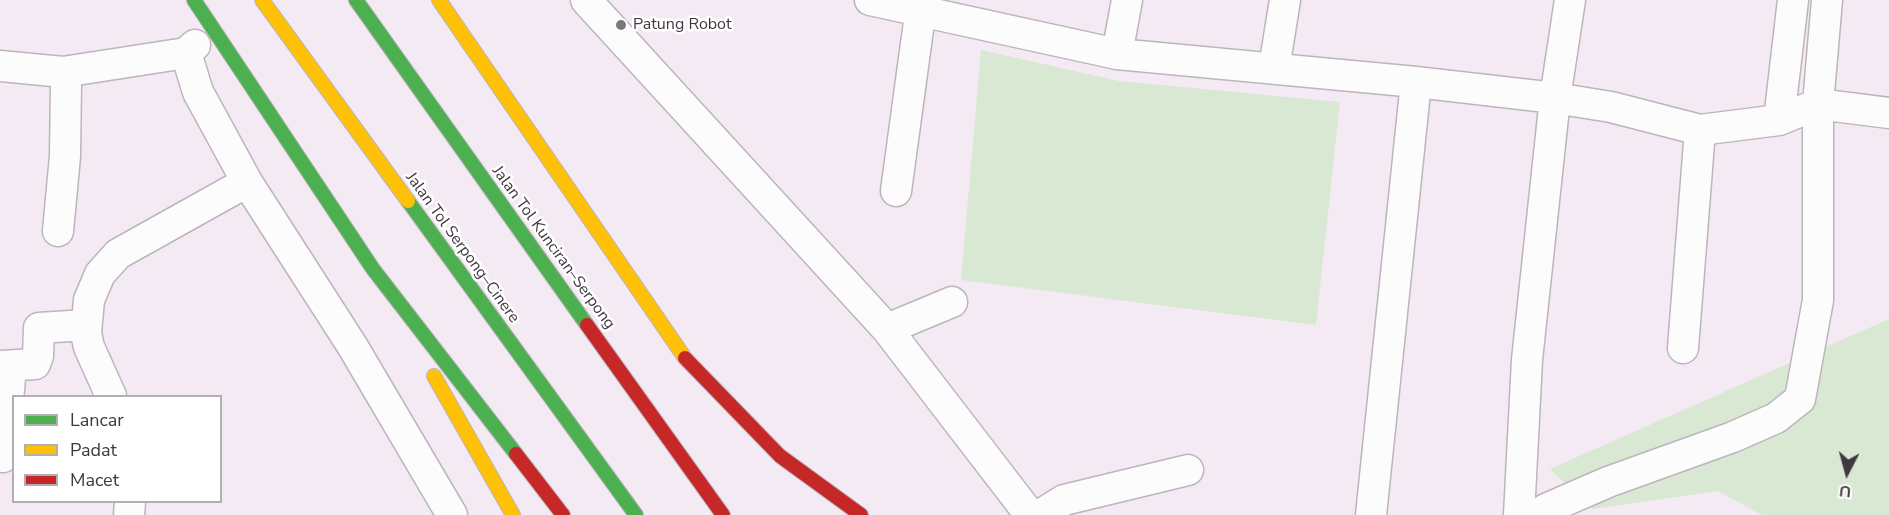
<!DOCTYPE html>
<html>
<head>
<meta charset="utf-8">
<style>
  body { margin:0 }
  #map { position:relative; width:1889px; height:515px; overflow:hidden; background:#f4eaf4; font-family:"Nunito Sans",sans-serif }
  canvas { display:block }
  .legend { position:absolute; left:12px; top:395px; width:210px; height:108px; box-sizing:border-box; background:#fff; border:2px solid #b2afb2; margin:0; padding:8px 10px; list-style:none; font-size:18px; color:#3f383f }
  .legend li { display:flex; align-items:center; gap:12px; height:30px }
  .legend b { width:30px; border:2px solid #b2afb2 }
  .north { position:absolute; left:1817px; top:443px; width:60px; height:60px; -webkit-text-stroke:4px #fff; paint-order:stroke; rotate:186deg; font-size:16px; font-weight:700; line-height:24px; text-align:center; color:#3f383f }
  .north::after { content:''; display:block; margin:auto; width:21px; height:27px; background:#3f383f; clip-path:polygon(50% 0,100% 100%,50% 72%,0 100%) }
</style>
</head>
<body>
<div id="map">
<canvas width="1889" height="515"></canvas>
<ul class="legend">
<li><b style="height:8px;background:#4caf50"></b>Lancar</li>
<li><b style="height:8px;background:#ffc107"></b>Padat</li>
<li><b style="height:8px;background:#c62828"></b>Macet</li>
</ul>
<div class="north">U</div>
</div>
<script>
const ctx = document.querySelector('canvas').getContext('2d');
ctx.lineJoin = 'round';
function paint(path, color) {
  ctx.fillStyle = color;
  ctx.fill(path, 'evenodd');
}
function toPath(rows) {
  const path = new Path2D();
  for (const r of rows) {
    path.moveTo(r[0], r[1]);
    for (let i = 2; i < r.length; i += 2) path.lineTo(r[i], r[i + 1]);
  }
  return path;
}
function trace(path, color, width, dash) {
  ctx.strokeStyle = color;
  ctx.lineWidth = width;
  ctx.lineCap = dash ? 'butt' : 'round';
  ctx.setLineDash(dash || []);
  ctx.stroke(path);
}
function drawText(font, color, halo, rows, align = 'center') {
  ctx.font = font + ' "Nunito Sans",sans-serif';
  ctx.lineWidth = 5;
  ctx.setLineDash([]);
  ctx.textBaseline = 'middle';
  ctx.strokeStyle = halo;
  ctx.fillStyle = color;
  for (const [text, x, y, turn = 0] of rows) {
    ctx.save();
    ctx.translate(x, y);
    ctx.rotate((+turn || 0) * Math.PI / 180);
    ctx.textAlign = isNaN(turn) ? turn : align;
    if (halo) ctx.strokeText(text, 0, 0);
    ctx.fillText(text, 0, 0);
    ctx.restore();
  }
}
paint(toPath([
  [981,50,1119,81,1340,102,1316,325,961,280],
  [1889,319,1889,515,1762,515,1718,491,1593,509,1550,469]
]), '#d8e8d2');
const street = toPath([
  [586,0,887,329,1030,515],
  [870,0,1117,54,1416,82,1555,98,1527,360,1519,515],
  [1570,0,1555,98,1611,107,1700,130,1779,120,1818,104,1889,113],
  [186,53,198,92,247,182,353,347,452,515],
  [1117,54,1127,0],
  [0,66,63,72,186,53,195,45],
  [1274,68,1285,0],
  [1779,120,1793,0],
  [896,191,922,0],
  [58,231,65,156,66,84,63,72],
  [887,329,952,302],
  [1683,348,1700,130],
  [0,366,35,364,38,356,39,328,86,325],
  [111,396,89,347,86,333,89,300,100,274,118,254,247,182],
  [3,457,11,367],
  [129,515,130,502],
  [1040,515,1064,500,1188,470],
  [1371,515,1416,82],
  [1538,515,1546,509,1608,482,1733,437,1776,418,1800,399,1818,300,1818,104,1827,0]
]);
const fast = toPath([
  [194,0,373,269,516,454],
  [356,0,587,325],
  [408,201,636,515]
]);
const slow = toPath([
  [262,0,408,201],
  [439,0,685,358],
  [434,376,513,515]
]);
const jam = toPath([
  [587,325,723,515],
  [685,358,780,456,861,515],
  [516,454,563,515]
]);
trace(street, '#bcb5bc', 33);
trace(fast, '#bcb5bc', 16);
trace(slow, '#bcb5bc', 16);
trace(jam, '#bcb5bc', 16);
trace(street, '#fdfcfd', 30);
trace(fast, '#4caf50', 14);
trace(slow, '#ffc107', 14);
trace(jam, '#c62828', 14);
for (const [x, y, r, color] of [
  [621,25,6,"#7e767e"]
]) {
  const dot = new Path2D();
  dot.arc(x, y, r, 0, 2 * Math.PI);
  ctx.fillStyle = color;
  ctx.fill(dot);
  trace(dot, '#fff', 2);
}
drawText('16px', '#3f383f', '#fff', [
  ["Patung Robot",633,25]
], 'left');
drawText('16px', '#3f383f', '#fff', [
  ["Jalan Tol Serpong–Cinere",462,248,54],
  ["Jalan Tol Kunciran–Serpong",553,248,54]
]);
</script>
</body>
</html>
